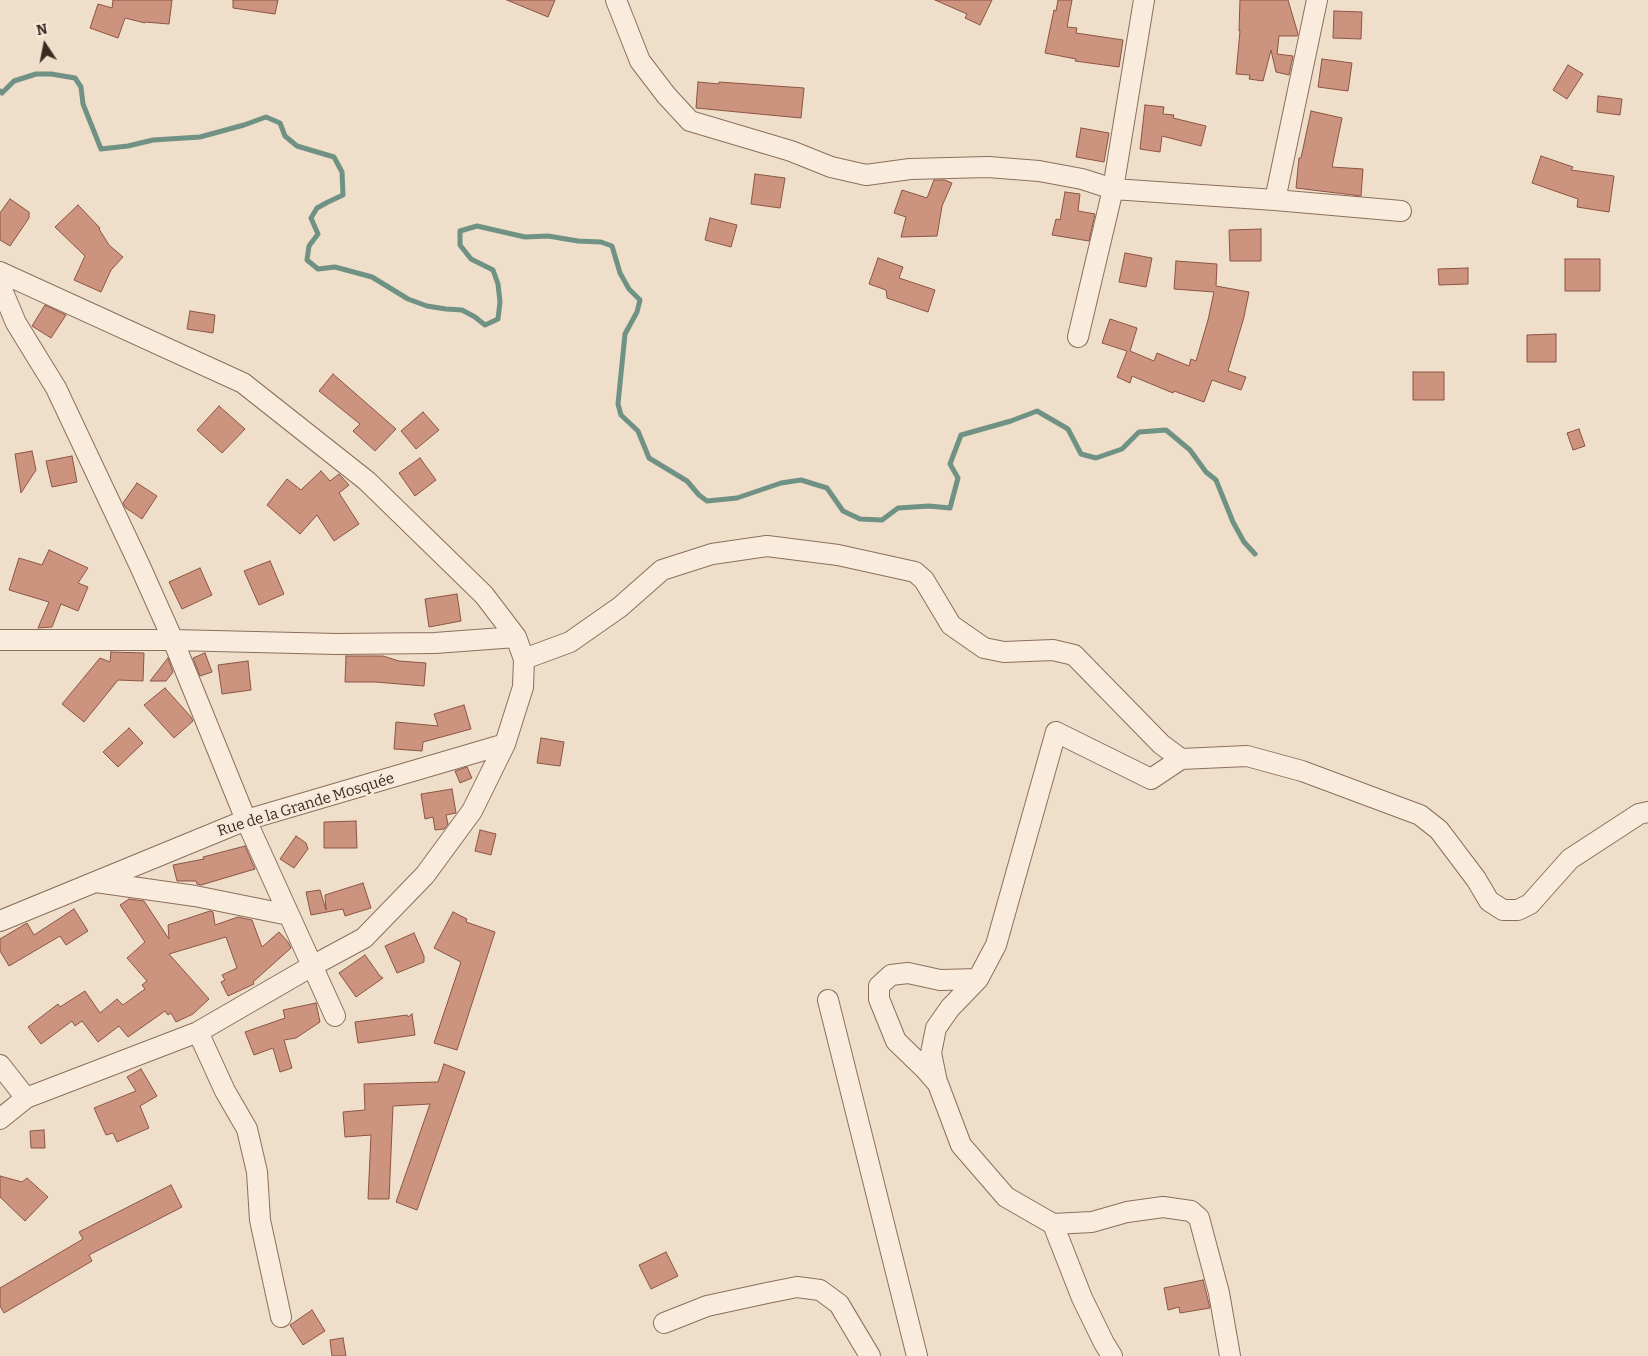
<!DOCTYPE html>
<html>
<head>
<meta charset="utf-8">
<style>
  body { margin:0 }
  #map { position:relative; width:1648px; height:1356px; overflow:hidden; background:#efdec9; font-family:Bitter,serif }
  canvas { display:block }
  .north { position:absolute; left:20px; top:20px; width:50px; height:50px; -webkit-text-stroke:4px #f6e9d9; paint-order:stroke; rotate:349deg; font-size:14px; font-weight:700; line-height:20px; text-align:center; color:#3c2a21 }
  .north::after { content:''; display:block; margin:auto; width:18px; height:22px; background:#3c2a21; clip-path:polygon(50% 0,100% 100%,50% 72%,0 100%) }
</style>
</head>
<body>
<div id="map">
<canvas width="1648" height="1356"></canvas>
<div class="north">N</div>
</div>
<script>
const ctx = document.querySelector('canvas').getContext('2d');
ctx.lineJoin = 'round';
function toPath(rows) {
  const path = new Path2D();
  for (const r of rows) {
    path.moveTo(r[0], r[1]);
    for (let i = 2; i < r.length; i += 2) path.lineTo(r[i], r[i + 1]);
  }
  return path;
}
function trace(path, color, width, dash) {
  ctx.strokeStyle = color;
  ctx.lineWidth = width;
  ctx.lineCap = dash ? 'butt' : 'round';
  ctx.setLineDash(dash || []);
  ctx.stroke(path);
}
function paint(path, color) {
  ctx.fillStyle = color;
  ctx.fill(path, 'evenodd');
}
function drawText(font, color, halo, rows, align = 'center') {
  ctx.font = font + ' Bitter,serif';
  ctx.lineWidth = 5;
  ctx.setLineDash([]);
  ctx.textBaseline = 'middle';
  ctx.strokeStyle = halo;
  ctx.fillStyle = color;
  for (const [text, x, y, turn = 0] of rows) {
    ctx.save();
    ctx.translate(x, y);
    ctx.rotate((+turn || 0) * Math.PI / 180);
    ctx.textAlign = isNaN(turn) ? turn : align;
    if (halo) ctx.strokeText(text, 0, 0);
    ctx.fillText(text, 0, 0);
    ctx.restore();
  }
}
trace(toPath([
  [0,91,2,93,14,81,36,74,51,74,75,78,81,87,83,104,101,149,128,146,153,140,200,137,244,125,266,117,280,123,285,136,297,146,334,157,342,172,343,195,328,202,317,208,311,218,318,234,309,246,307,260,318,269,335,267,372,277,408,299,427,306,446,309,462,310,475,317,485,325,498,319,500,302,498,284,493,270,471,259,460,245,460,231,477,226,525,237,548,236,578,241,601,242,612,246,620,273,629,289,640,300,637,312,625,334,618,404,621,415,638,431,649,458,687,481,699,495,707,501,737,498,781,483,801,480,827,488,843,511,860,519,882,520,898,508,929,506,950,508,958,478,950,464,961,435,1011,421,1037,411,1068,429,1081,454,1096,458,1122,449,1139,432,1166,430,1190,450,1206,472,1216,480,1233,522,1244,542,1255,554]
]), '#709284', 5);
const building = toPath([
  [113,0,172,0,169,24,145,22,145,23,125,18,118,38,90,28,98,4,112,8,113,0],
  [233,0,278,0,275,14,233,8,233,0],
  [507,0,555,0,548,17,507,0],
  [935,0,992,0,980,25,965,18,967,14,935,0],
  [1058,0,1072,0,1067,27,1077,28,1076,33,1123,40,1119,67,1075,61,1076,59,1045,53,1054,10,1056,11,1058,0],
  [1240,0,1288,0,1298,34,1297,36,1279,36,1277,54,1293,56,1289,75,1276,72,1271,50,1263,81,1249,79,1250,75,1236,74,1240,31,1239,31,1240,0],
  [1334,11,1362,12,1361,39,1333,38,1334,11],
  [1322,59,1352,63,1348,91,1318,87,1322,59],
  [1568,65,1583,74,1567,99,1553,90,1568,65],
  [698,82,719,84,719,82,804,88,801,118,696,108,698,82],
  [1598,96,1622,99,1620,115,1597,112,1598,96],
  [1145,105,1164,107,1163,114,1174,115,1173,118,1206,126,1201,146,1162,136,1160,152,1140,149,1145,105],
  [1311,111,1342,118,1332,167,1363,169,1361,196,1296,188,1299,158,1301,158,1311,111],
  [1081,128,1109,133,1104,162,1076,157,1081,128],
  [1541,156,1573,167,1571,170,1614,176,1609,212,1577,207,1578,199,1532,183,1541,156],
  [755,174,785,178,780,208,751,204,755,174],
  [934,180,945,180,952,183,942,206,937,236,901,237,906,217,894,213,902,190,927,198,934,180],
  [1065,192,1080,194,1078,211,1095,214,1089,241,1052,235,1056,219,1060,220,1065,192],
  [10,199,29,212,29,218,10,246,0,240,0,213,10,199],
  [78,205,100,228,99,229,109,245,123,257,111,270,101,292,74,280,85,256,55,227,78,205],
  [710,218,737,225,731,247,705,240,710,218],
  [1261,229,1261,261,1230,261,1229,230,1261,229],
  [1125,253,1152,258,1146,287,1119,282,1125,253],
  [878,258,903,267,899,278,935,290,928,312,887,298,886,290,869,284,878,258],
  [1565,259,1600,259,1600,291,1565,291,1565,259],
  [1176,261,1217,264,1216,286,1249,292,1244,317,1228,371,1246,377,1241,390,1212,380,1204,402,1174,391,1173,393,1132,376,1130,383,1117,377,1127,351,1102,343,1110,319,1137,328,1130,351,1154,361,1157,353,1189,366,1191,359,1196,361,1208,320,1214,292,1174,289,1176,261],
  [1468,268,1468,284,1439,285,1438,269,1468,268],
  [45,305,66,315,51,338,32,326,45,305],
  [190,311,215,315,213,333,187,329,190,311],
  [1556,334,1556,362,1527,362,1527,335,1556,334],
  [1413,372,1444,372,1444,400,1413,400,1413,372],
  [333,374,396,429,375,451,353,431,360,424,319,391,333,374],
  [219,406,245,429,222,453,197,430,219,406],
  [423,412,439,430,416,449,401,431,423,412],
  [1579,429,1585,446,1573,450,1567,433,1579,429],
  [32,451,36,470,21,493,15,454,32,451],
  [72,456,77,482,52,487,46,461,72,456],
  [420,458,436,480,415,496,399,473,420,458],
  [321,471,330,481,339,474,349,485,339,493,359,524,334,541,317,515,300,534,267,505,287,479,301,490,321,471],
  [137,483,157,496,142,519,126,508,123,503,137,483],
  [49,550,88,568,78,583,88,587,78,611,61,604,52,627,38,628,49,602,9,590,19,558,42,565,49,550],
  [270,561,284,594,259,605,244,571,270,561],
  [200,568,212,595,182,609,169,582,200,568],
  [457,594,461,621,429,627,425,599,457,594],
  [111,652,144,653,143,681,118,680,84,722,62,704,100,658,110,662,111,652],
  [205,653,212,672,200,676,193,658,205,653],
  [346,656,383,656,399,661,426,663,424,686,375,682,345,682,346,656],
  [168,658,173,672,166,681,150,681,168,658],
  [248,661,251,690,222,694,218,665,248,661],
  [165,688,191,717,193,721,174,738,144,705,165,688],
  [464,705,471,729,423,742,422,751,394,749,396,722,438,726,434,714,464,705],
  [129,728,143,743,118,767,103,752,129,728],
  [541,738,564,742,560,766,537,763,541,738],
  [467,767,472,778,460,783,455,771,467,767],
  [452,789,456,813,446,815,448,824,444,829,435,830,433,817,425,819,421,794,452,789],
  [356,821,357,848,324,848,324,822,356,821],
  [480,830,496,834,491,855,475,851,480,830],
  [296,836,306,843,308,849,294,868,280,859,296,836],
  [245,846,255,869,201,885,197,884,196,881,177,881,173,865,204,859,203,857,245,846],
  [363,883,371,908,345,916,343,909,311,915,306,892,320,890,326,910,325,895,363,883],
  [129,899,144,901,169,939,168,925,210,911,213,912,215,925,238,917,252,920,262,947,279,932,288,942,291,948,253,982,254,984,228,996,221,982,225,980,222,975,237,968,226,937,169,954,209,999,193,1014,176,1022,171,1013,168,1015,165,1011,128,1037,119,1026,98,1042,82,1021,75,1026,72,1021,41,1044,28,1027,58,1004,60,1007,85,991,100,1013,117,999,123,1005,145,989,142,985,147,981,127,958,145,942,120,905,129,899],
  [74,909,88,931,66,945,60,936,9,966,0,951,0,939,27,923,34,935,74,909],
  [453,912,467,919,466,922,495,932,457,1050,434,1043,461,962,434,948,453,912],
  [414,933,424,956,424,962,397,973,385,946,414,933],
  [365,955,380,976,383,978,356,997,339,973,365,955],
  [316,1003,320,1022,296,1038,284,1040,292,1068,280,1072,273,1048,254,1055,245,1032,285,1018,283,1010,316,1003],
  [412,1014,415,1035,358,1043,355,1022,407,1015,408,1017,412,1014],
  [444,1064,465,1072,417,1210,396,1202,430,1104,393,1106,389,1199,368,1199,371,1135,345,1137,343,1112,365,1110,364,1084,438,1082,444,1064],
  [141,1069,157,1096,140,1106,149,1128,117,1142,113,1133,106,1135,94,1108,136,1091,127,1077,141,1069],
  [44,1130,45,1148,31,1148,30,1131,44,1130],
  [0,1176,22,1182,27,1178,48,1197,25,1221,0,1197,0,1176],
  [171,1185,182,1207,89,1255,92,1261,4,1313,0,1306,0,1288,83,1239,79,1232,171,1185],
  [666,1252,678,1276,651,1289,639,1265,666,1252],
  [1203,1280,1210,1308,1180,1313,1179,1307,1168,1310,1164,1288,1203,1280],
  [312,1310,325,1331,303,1345,290,1325,312,1310],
  [343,1338,346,1356,332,1356,330,1340,343,1338]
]);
paint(building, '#cc947f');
trace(building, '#8b5543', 1);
const minor = toPath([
  [616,0,640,61,666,95,690,121,791,151,831,167,866,175,910,169,988,167,1039,171,1082,179,1113,189,1275,200,1401,211],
  [1275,200,1317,0],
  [0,272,243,383,367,481,484,595,516,637,524,659,523,687,505,744,472,811,425,875,364,938,312,966,198,1032,26,1098,0,1119],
  [0,285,16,323,56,388,139,564,173,640,246,820,335,1016],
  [1078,337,1113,189,1144,0],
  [0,640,173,640,337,644,435,643,516,637],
  [524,659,570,642,620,607,662,570,712,554,767,546,838,555,915,572,924,580,951,625,984,648,1004,652,1053,650,1074,655,1161,744,1181,759,1151,779,1056,732,996,945,978,979,940,980,908,973,891,975,879,986,879,999,896,1041,925,1069,938,1084,961,1145,1006,1197,1053,1224,1092,1222,1127,1212,1163,1207,1191,1211,1199,1218,1219,1293,1230,1356],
  [1181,759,1247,756,1302,771,1420,815,1439,830,1476,879,1489,901,1503,910,1518,910,1530,904,1570,859,1639,814,1648,812],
  [96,882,195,896,289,915],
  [0,921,246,820,505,744],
  [828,1000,917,1356],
  [198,1032,225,1091,247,1129,257,1172,260,1220,281,1317],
  [0,1065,26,1098],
  [937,1082,931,1053,936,1028,950,1008,978,979],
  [1053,1224,1082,1298,1104,1343,1112,1356],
  [664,1323,707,1306,767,1293,797,1287,820,1290,839,1304,870,1356]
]);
trace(minor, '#8b6f5d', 22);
trace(minor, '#f9ecdd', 20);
drawText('15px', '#3c2a21', '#f6e9d9', [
  ["Rue de la Grande Mosquée",306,805,-17]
]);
</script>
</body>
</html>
